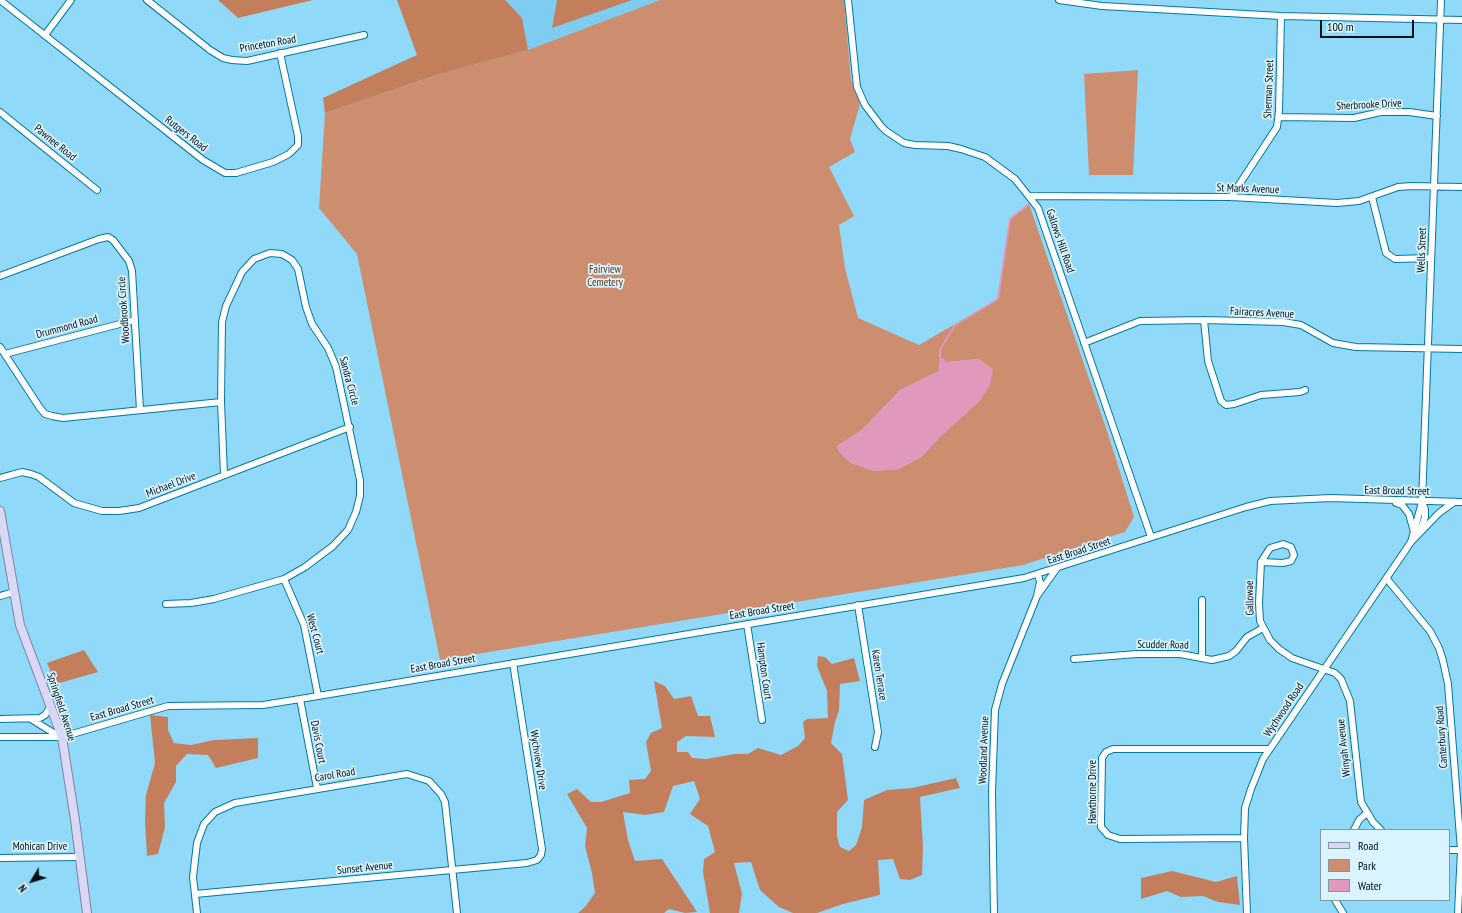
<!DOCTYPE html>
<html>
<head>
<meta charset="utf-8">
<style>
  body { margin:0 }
  #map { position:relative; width:1462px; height:913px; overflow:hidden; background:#91d9f9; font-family:"PT Sans Narrow",sans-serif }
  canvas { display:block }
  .legend { position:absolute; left:1320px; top:829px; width:130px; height:72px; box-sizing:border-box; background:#d9f3ff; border:1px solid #8298a2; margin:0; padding:5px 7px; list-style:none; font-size:12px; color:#000f17 }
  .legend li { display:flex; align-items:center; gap:8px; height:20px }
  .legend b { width:20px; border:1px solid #8298a2 }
  .north { position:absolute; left:12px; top:861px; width:40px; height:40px; -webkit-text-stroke:3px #d9f3ff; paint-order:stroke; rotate:232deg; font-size:11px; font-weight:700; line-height:16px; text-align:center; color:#000f17 }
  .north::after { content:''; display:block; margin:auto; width:14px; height:18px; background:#000f17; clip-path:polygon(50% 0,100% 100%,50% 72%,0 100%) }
  .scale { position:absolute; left:1320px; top:20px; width:94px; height:18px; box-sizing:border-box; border:2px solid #000f17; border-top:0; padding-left:5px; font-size:12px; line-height:14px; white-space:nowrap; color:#000f17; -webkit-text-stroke:3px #d9f3ff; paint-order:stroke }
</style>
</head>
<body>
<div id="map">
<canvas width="1462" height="913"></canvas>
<ul class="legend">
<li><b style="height:5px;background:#dad9f5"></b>Road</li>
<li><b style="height:11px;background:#cc8e6f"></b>Park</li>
<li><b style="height:11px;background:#e098bc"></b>Water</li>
</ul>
<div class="north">N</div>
<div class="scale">100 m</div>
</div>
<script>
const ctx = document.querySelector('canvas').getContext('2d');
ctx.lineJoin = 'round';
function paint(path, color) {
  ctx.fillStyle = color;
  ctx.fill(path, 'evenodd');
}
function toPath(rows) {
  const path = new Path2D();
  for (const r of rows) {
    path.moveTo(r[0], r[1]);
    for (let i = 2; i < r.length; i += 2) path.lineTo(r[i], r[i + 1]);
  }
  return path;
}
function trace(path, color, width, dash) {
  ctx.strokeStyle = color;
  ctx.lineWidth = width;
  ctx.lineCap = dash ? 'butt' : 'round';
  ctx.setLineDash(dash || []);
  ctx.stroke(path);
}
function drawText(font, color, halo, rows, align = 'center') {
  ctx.font = font + ' "PT Sans Narrow",sans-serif';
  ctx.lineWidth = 3.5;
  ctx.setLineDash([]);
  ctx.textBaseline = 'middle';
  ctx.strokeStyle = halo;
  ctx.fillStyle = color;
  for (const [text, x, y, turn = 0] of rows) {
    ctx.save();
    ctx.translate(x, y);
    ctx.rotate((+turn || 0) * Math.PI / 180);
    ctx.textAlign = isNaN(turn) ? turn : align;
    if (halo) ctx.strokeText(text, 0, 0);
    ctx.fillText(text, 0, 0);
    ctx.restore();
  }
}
paint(toPath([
  [397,0,660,0,528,50,439,74,325,113,323,98,417,55]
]), '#7ecdf0');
paint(toPath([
  [660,0,844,0,851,80,860,104,850,139,855,152,829,167,854,216,839,225,845,268,858,318,919,345,998,299,1010,219,1029,204,1108,434,1134,517,1125,532,1023,565,440,660,357,254,319,208,325,113,439,74,528,50],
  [940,358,947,362,979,359,937,440,921,457,899,469,874,471,851,463,838,450,837,446,862,430,900,390,939,371],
  [1138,70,1133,175,1089,175,1084,74]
]), '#cc8e6f');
paint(toPath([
  [218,0,313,0,238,18],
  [397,0,505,0,522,18,528,50,439,74,325,113,323,98,417,55],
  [557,0,632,0,552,28],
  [84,650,98,672,56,684,47,663],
  [818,656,825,657,832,664,854,658,860,681,840,684,839,711,835,722,831,743,842,754,848,800,837,812,837,836,840,847,849,851,856,845,862,827,864,800,887,790,912,788,956,778,960,788,920,797,923,847,922,875,910,880,900,879,893,859,878,860,880,895,843,904,817,913,793,913,779,907,760,890,751,862,734,863,742,894,739,913,710,913,703,872,704,859,715,852,708,826,690,814,700,799,694,781,673,786,664,812,645,815,623,812,628,840,635,861,662,859,697,912,685,913,669,909,664,913,578,913,585,907,595,893,592,873,585,846,587,828,567,794,577,789,591,802,601,802,630,793,629,780,645,779,651,771,646,742,651,733,662,728,654,681,665,686,674,699,691,696,698,716,710,716,715,737,686,736,677,742,677,752,688,752,692,758,706,759,735,754,748,754,758,748,781,755,798,746,805,738,803,722,807,719,828,718,827,691,817,666],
  [150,715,168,717,168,730,174,743,191,745,214,740,258,738,258,758,216,768,208,755,187,754,176,766,176,782,164,803,165,827,158,854,147,856,145,821,146,795,155,763],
  [1172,871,1216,882,1237,876,1240,905,1218,902,1203,896,1181,897,1167,891,1141,899,1141,878]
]), '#c37f5c');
paint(toPath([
  [940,357,947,362,979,359,993,369,990,385,979,402,937,440,921,457,899,469,874,471,851,463,838,450,837,446,862,430,900,390,939,371]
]), '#e098bc');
trace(toPath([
  [940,357,940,350,955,325,998,299,1010,219,1029,204]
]), '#e098bc', 2);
const minor = toPath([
  [0,0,203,160,225,173,236,173,273,162,289,154,298,145,298,136,280,53],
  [147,0,210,50,223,58,232,60,247,61,364,35],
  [848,0,857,87,865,105,881,126,886,131,904,143,915,145,948,146,961,149,985,157,1015,179,1038,208,1151,537],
  [1059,0,1102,6,1281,16,1462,20],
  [45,35,71,0],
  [0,112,97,190],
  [1279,117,1354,118,1381,112,1409,112,1437,116],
  [1030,196,1231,197,1337,203,1359,201,1398,187,1412,186,1462,187],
  [1231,197,1277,127,1279,111,1281,16],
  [1372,197,1386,253,1395,259,1431,258],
  [0,276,99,239,108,237,113,240,129,261,132,271,140,410],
  [1204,320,1208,361,1221,401,1226,405,1234,404,1261,395,1300,392,1305,390],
  [1084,343,1140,321,1204,320,1283,322,1301,325,1333,343,1356,347,1462,349],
  [0,347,40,408,45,414,52,416,63,418,221,402],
  [5,354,135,320],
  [0,478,22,472,31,474,39,477,74,503,102,511,119,511,139,508,350,427],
  [1396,503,1402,505,1409,514,1414,532],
  [1420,531,1425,517,1425,509,1422,502],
  [1411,542,1422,502,1441,0],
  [1261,562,1283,563,1291,561,1294,555,1291,547,1283,544,1270,548,1261,562,1259,603,1260,621,1270,640,1279,649,1292,658,1335,673,1341,679,1350,701,1361,802,1373,822,1381,830],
  [284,579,304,625,318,696],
  [1387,579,1430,631,1439,648,1443,661,1448,684,1461,850,1458,913],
  [0,596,14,592],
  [1037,596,1057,568],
  [1202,600,1202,657],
  [166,604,191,603,214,599,284,579,305,567,333,546,348,530,356,512,360,496,360,480,336,367,328,348,312,324,306,307,298,269,292,260,282,254,270,253,254,259,242,272,226,306,222,322,221,402,224,475],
  [858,605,878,732,875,747],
  [747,624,762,720],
  [1074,659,1137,654,1180,654,1212,660,1229,656,1236,651,1247,637,1263,628],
  [300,699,317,788],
  [0,719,40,718,45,715,51,706],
  [31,719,60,737],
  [0,737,62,737,168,706,263,705,300,699,1024,578,1246,507,1270,501,1330,498,1462,502],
  [1354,830,1359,820,1367,813],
  [1244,838,1120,839,1108,835,1101,827,1101,822,1102,758,1106,752,1113,749,1269,749],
  [1449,850,1462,850],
  [0,858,79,857],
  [195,894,527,863,537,860,541,855,542,849,513,663],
  [1335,900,1343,913],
  [197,913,193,877,197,843,204,824,215,812,235,803,407,774,429,781,441,794,445,802,457,913],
  [994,913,992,792,995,710,1002,684,1037,596,1040,582,1038,575],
  [1247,913,1244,838,1245,808,1251,789,1263,759,1411,542,1439,513,1454,502]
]);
const major = toPath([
  [0,511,20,625,62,737,75,820,87,913]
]);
trace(minor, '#00799e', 8);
trace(major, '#7e81a3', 10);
trace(minor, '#fff', 6);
trace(major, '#dad9f5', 8);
drawText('11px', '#000f17', '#d9f3ff', [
  ["Princeton Road",268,44,-10],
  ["Sherman Street",1269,89,-88],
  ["Sherbrooke Drive",1369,105,-3],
  ["Rutgers Road",186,134,38],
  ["Pawnee Road",55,143,39],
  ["St Marks Avenue",1248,189,2],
  ["Gallows Hill Road",1060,241,71],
  ["Wells Street",1422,250,-88],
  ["Woodbrook Circle",124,310,-94],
  ["Fairacres Avenue",1262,313,3],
  ["Drummond Road",67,327,-15],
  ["Sandra Circle",349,381,75],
  ["Michael Drive",171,485,-21],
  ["East Broad Street",1397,491,1],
  ["East Broad Street",1079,551,-18],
  ["Gallowae",1250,598,-91],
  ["East Broad Street",762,611,-9],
  ["West Court",315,634,75],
  ["Scudder Road",1163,645,1],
  ["East Broad Street",443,664,-10],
  ["Hampton Court",764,671,82],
  ["Karen Terrace",879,675,81],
  ["Springfield Avenue",61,707,72],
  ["East Broad Street",122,709,-16],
  ["Wychwood Road",1284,710,-56],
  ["Canterbury Road",1442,737,-94],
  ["Davis Court",318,742,79],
  ["Winyah Avenue",1344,748,-96],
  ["Woodland Avenue",984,750,-88],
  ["Wychview Drive",538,760,81],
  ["Carol Road",335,775,-10],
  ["Hawthorne Drive",1093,792,-90],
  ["Mohican Drive",40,847],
  ["Sunset Avenue",365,868,-6]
]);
drawText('11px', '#5e3016', '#d9f3ff', [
  ["Fairview",605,270],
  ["Cemetery",605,283]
]);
</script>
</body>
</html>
